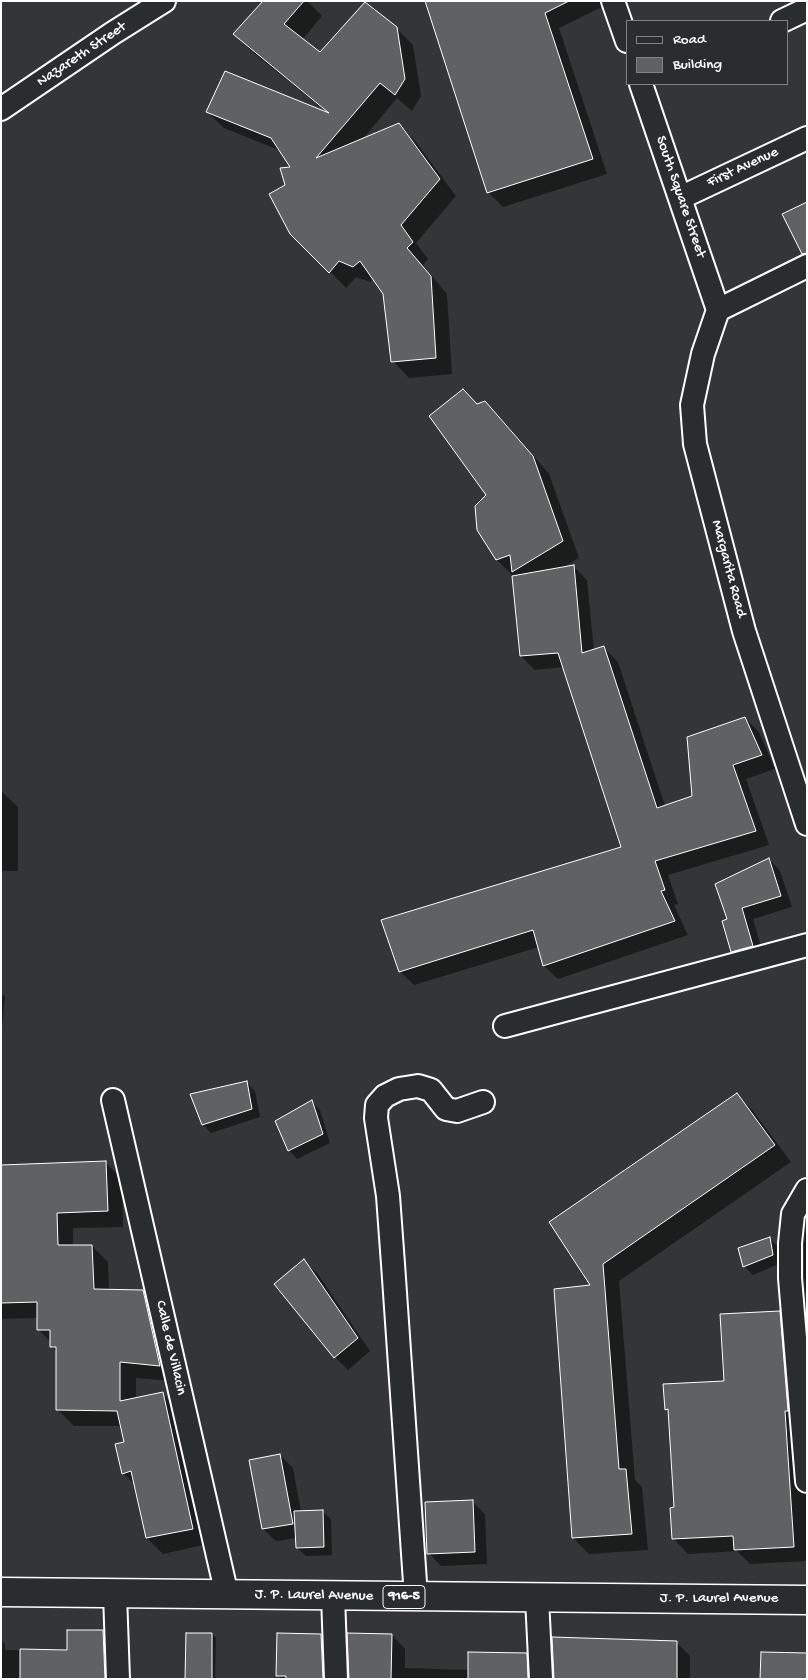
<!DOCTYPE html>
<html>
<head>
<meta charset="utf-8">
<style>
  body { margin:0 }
  #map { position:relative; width:808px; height:1680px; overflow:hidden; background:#333536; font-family:"Gochi Hand",sans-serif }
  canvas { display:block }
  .frame { position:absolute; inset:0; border:2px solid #fff; pointer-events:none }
  .legend { position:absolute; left:626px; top:20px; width:162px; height:65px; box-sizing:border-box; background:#2a2d2e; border:1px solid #7f8182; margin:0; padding:6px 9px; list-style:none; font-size:15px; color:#fff }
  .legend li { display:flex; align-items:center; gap:10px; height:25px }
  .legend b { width:25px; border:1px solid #7f8182 }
</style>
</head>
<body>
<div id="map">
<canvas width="808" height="1680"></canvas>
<div class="frame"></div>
<ul class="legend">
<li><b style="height:6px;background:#2a2d2e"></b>Road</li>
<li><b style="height:14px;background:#5f6162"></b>Building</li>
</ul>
</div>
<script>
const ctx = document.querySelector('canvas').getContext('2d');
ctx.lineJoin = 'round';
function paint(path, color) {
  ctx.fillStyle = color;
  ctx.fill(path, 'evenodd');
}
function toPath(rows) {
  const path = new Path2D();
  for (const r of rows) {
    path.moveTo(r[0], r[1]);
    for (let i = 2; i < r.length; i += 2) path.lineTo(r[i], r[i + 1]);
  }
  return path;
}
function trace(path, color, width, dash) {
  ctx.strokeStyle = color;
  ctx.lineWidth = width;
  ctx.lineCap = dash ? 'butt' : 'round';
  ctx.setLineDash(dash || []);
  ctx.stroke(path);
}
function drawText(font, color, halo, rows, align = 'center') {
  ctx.font = font + ' "Gochi Hand",sans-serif';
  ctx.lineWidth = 4;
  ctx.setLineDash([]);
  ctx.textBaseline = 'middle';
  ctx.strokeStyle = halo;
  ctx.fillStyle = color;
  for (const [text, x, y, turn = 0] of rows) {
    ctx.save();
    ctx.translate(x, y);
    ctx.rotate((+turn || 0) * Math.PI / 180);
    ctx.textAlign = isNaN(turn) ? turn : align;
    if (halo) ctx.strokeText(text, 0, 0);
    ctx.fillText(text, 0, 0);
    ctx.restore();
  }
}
paint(toPath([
  [265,1,307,1,322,16,302,40,320,54,396,28,413,45,421,96,412,111,397,98,362,140,398,124,415,141,456,196,416,243,428,259,423,265,447,294,452,374,409,378,393,361,384,293,374,279,370,282,356,277,346,288,292,233,286,186,292,168,281,151,224,128,207,112,327,112,251,51,234,34],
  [426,1,609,1,610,3,559,28,607,174,503,207,488,192],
  [485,402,502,419,549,474,579,558,562,568,573,566,587,580,594,651,604,648,618,662,665,806,693,797,745,718,759,732,775,769,746,779,769,845,668,875,678,904,674,905,688,935,558,979,544,966,539,947,414,985,400,971,623,848,564,667,535,670,521,656,513,576,496,559,477,405],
  [1,791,18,807,18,871,1,871],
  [769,859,780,871,792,907,753,919,764,957,743,963,732,951,729,920],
  [1,993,5,997,2,1027,1,1027],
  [246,1082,255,1091,260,1117,211,1133,203,1124],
  [737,1095,753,1111,791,1162,619,1281,635,1480,642,1487,648,1550,589,1554,573,1538,592,1286,551,1223],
  [312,1102,320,1110,330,1143,297,1159,289,1150,277,1122],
  [106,1163,122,1179,123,1227,73,1228,73,1246,92,1246,108,1262,109,1290,143,1291,159,1307,175,1381,136,1378,136,1399,162,1393,178,1409,208,1544,163,1554,147,1538,136,1485,123,1473,125,1443,122,1426,74,1426,58,1410,58,1353,51,1346,51,1342,38,1329,38,1318,1,1319,1,1167],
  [807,1221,807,1306,804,1277,804,1244],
  [770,1239,778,1247,781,1263,753,1275,745,1267,740,1249],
  [304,1261,317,1273,370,1351,348,1370,335,1357,276,1284],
  [779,1312,794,1327,807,1479,807,1561,750,1564,737,1551,688,1554,674,1539,675,1508,670,1413,666,1409,726,1382],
  [280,1455,293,1468,301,1512,322,1511,331,1519,332,1555,306,1556,297,1548,297,1538,276,1541,263,1529],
  [472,1501,485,1514,487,1564,441,1566,429,1553],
  [103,1631,116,1645,117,1679,1,1679,1,1640,5,1644,5,1650,68,1651],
  [212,1634,216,1638,215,1679,187,1679],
  [321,1635,334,1649,335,1679,281,1679,278,1676],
  [392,1635,405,1649,405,1668,469,1670,526,1654,540,1668,540,1679,350,1679],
  [676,1642,690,1656,690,1679,555,1679]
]), '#0007');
const building = toPath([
  [263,1,304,1,284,24,320,52,365,2,397,27,405,79,395,95,380,83,316,158,399,123,440,179,401,225,413,242,407,248,431,276,436,358,391,362,383,294,360,261,353,267,339,261,329,273,290,234,269,194,285,185,280,168,290,167,271,138,206,112,225,71,329,113,233,34,263,1],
  [425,1,569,1,545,13,593,159,487,193,425,1],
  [807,202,807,253,802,254,782,214,807,202],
  [463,389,477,404,485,401,533,456,563,541,512,572,510,555,496,560,477,530,475,506,486,495,429,416,463,389],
  [574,565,582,653,604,646,657,808,692,796,687,737,745,717,762,755,733,765,756,831,655,861,665,890,661,891,675,921,543,966,533,930,399,972,381,920,621,847,558,653,520,656,512,576,574,565],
  [769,858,781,896,742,908,753,946,731,952,722,921,727,919,715,884,769,858],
  [247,1081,252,1109,202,1125,190,1094,247,1081],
  [737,1093,775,1145,603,1264,619,1469,626,1469,632,1534,572,1538,554,1289,590,1285,549,1222,737,1093],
  [312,1100,323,1134,288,1151,275,1121,312,1100],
  [106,1161,108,1211,57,1213,58,1245,92,1245,94,1289,143,1290,160,1366,120,1362,120,1401,163,1392,193,1529,146,1538,131,1471,122,1474,115,1444,124,1442,117,1411,56,1410,56,1347,50,1347,50,1330,37,1330,37,1302,1,1303,1,1165,106,1161],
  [770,1237,773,1255,743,1267,738,1248,770,1237],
  [304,1259,358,1338,334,1358,274,1284,304,1259],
  [780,1311,788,1411,785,1411,794,1547,734,1550,733,1536,672,1539,670,1508,674,1507,668,1409,665,1410,663,1384,724,1381,720,1314,780,1311],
  [280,1454,293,1524,262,1529,249,1460,280,1454],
  [473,1500,475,1552,427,1554,425,1502,473,1500],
  [323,1510,324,1547,296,1548,294,1511,323,1510],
  [67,1630,103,1630,105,1679,20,1679,20,1649,67,1650,67,1630],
  [186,1633,212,1633,212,1679,185,1679,186,1633],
  [277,1633,321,1634,323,1679,286,1679,286,1676,276,1676,277,1633],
  [347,1633,392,1634,391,1679,349,1679,347,1633],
  [552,1637,677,1641,677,1679,554,1679,552,1637],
  [468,1652,527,1653,528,1679,468,1679,468,1652],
  [761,1652,807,1653,807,1679,760,1679,761,1652]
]);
paint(building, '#5f6162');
trace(building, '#fff', 1);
const street = toPath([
  [613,1,627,41],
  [782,21,807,9],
  [641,84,718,310],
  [1,109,113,33,164,1],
  [680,198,807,138],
  [718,310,703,354,692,405,695,444,744,631,807,824],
  [718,310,807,266],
  [505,1026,807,945],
  [113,1100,227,1595],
  [807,1190,793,1214,790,1243,790,1278,807,1481],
  [115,1594,118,1679],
  [333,1596,336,1679],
  [416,1597,393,1264,388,1196,376,1118,377,1105,385,1096,399,1089,418,1086,431,1090,446,1109,457,1111,483,1102],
  [537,1598,541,1679]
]);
const primary = toPath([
  [1,1592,807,1600]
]);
trace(street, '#fff', 26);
trace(primary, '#fff', 31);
trace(street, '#2a2d2e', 22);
trace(primary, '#2a2d2e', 28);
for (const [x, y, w] of [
  [404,1597,42]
]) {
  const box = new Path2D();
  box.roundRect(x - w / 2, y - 11.5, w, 23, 4);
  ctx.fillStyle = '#2a2d2e';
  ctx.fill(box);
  trace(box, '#fff', 1);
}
drawText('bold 14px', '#fff', null, [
  ["916-5",404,1597]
]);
drawText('15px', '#fff', '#2a2d2e', [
  ["Nazareth Street",82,55,-34],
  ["First Avenue",743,168,-25],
  ["South Square Street",680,197,71],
  ["Margarita Road",728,569,75],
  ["Calle de Villacin",170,1348,77],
  ["J. P. Laurel Avenue",314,1596,1],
  ["J. P. Laurel Avenue",719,1599]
]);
</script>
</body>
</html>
